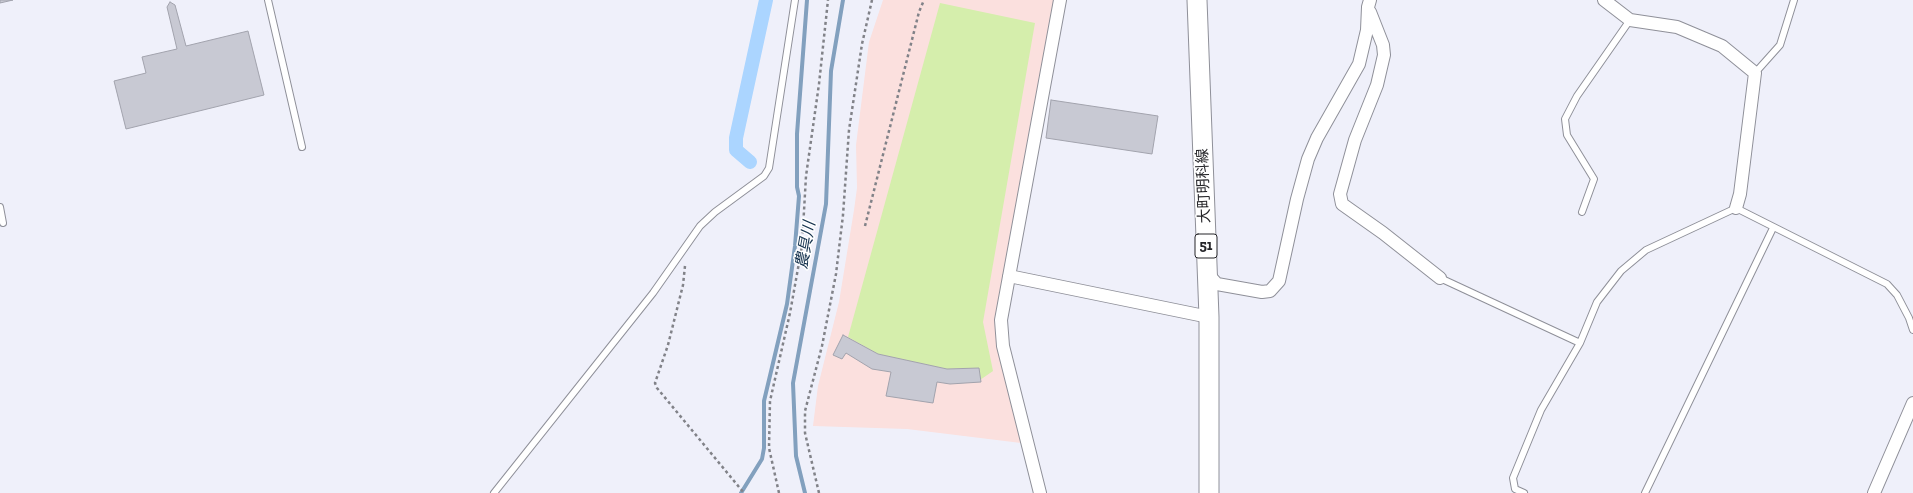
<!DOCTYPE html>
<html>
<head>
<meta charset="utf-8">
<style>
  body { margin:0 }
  canvas { display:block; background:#eff0fa }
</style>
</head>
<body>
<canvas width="1913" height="493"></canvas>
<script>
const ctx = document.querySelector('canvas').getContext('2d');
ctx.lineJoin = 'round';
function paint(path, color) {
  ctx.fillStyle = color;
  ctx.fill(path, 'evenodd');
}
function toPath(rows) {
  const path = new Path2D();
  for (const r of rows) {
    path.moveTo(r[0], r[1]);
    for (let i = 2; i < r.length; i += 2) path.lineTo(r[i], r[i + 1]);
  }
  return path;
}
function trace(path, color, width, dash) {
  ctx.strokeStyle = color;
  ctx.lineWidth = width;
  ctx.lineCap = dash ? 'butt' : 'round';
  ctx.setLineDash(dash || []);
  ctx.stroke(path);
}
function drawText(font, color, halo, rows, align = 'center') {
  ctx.font = font + ' "Zilla Slab","Noto Sans JP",serif';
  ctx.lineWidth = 3;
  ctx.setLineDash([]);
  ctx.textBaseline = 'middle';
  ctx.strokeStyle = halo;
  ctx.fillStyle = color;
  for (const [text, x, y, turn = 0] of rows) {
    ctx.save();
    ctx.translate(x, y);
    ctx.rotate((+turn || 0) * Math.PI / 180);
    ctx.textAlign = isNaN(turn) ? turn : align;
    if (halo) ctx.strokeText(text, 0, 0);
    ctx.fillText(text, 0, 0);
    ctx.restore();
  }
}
paint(toPath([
  [883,0,1056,0,999,304,1005,374,1021,443,907,429,813,426,818,386,839,302,854,210,857,188,856,145,869,42]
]), '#fbe0de');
paint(toPath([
  [940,3,1035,23,983,322,993,371,980,380,979,368,947,369,878,354,848,337]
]), '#d5eeac');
trace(toPath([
  [741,493,762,459,764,448,764,401,787,304,795,246,799,196,797,187,797,134,807,0],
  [805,493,796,456,793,383,826,204,831,71,843,0]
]), '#82a0be', 4);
trace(toPath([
  [750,162,736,150,736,138,766,0]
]), '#abd5ff', 14);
const building = toPath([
  [0,0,13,0,0,3,0,0],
  [170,2,175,5,186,46,248,31,264,95,126,129,114,81,146,73,142,57,177,49,167,7,170,2],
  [1051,100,1158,116,1152,154,1046,138,1051,100],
  [843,335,878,354,947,369,979,368,981,382,950,384,937,382,933,403,886,396,891,372,872,369,846,353,842,359,833,355,843,335]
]);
paint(building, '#c8c9d3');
trace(building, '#a2a3ad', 1);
const service = toPath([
  [268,0,302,147],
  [1755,73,1780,45,1794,0],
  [0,207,3,223],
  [1582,212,1594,179,1567,135,1565,119,1577,96,1630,20],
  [1440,278,1580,343],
  [494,493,653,293,700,226,715,212,764,176,769,168,795,0],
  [1524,493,1515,489,1513,478,1541,410,1580,343,1597,302,1621,271,1646,250,1736,208,1887,284,1897,295,1909,318,1913,330],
  [1645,493,1773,228]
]);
const minor = toPath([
  [1604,0,1630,20,1677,27,1722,46,1755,73,1740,194,1736,208],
  [1370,12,1383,45,1384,55,1377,85,1355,140,1340,194,1342,204,1383,233,1440,278],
  [1207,273,1217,284,1262,292,1270,291,1279,281,1297,199,1308,159,1317,138,1359,64,1367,30,1368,7,1370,0],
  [1009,276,1209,317],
  [1040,493,1003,346,1001,320,1060,0],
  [1874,493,1913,403]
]);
const primary = toPath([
  [1197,0,1209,317,1209,493]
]);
trace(service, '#8f9099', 8);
trace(minor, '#8f9099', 14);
trace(primary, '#8f9099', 21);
trace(toPath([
  [865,226,919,12,924,0],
  [685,266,683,285,668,345,655,383,657,388,744,493],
  [779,493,769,448,770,401,790,313,802,246,806,176,819,84,828,0],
  [819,493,805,433,805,411,822,346,836,274,843,215,849,130,862,44,872,0]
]), '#818288', 2.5, [3, 3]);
trace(service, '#fff', 6);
trace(minor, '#fff', 12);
trace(primary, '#fff', 19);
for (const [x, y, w] of [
  [1206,246,22]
]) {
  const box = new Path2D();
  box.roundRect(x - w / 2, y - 12, w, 24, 3);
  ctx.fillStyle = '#fff';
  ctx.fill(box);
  trace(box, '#242428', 1);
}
drawText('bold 14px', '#242428', null, [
  ["51",1206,246]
]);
drawText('15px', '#242428', '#fff', [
  ["大町明科線",1204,186,-92]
]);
drawText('italic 16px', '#14314d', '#fff', [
  ["農具川",806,245,-80]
]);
</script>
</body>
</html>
